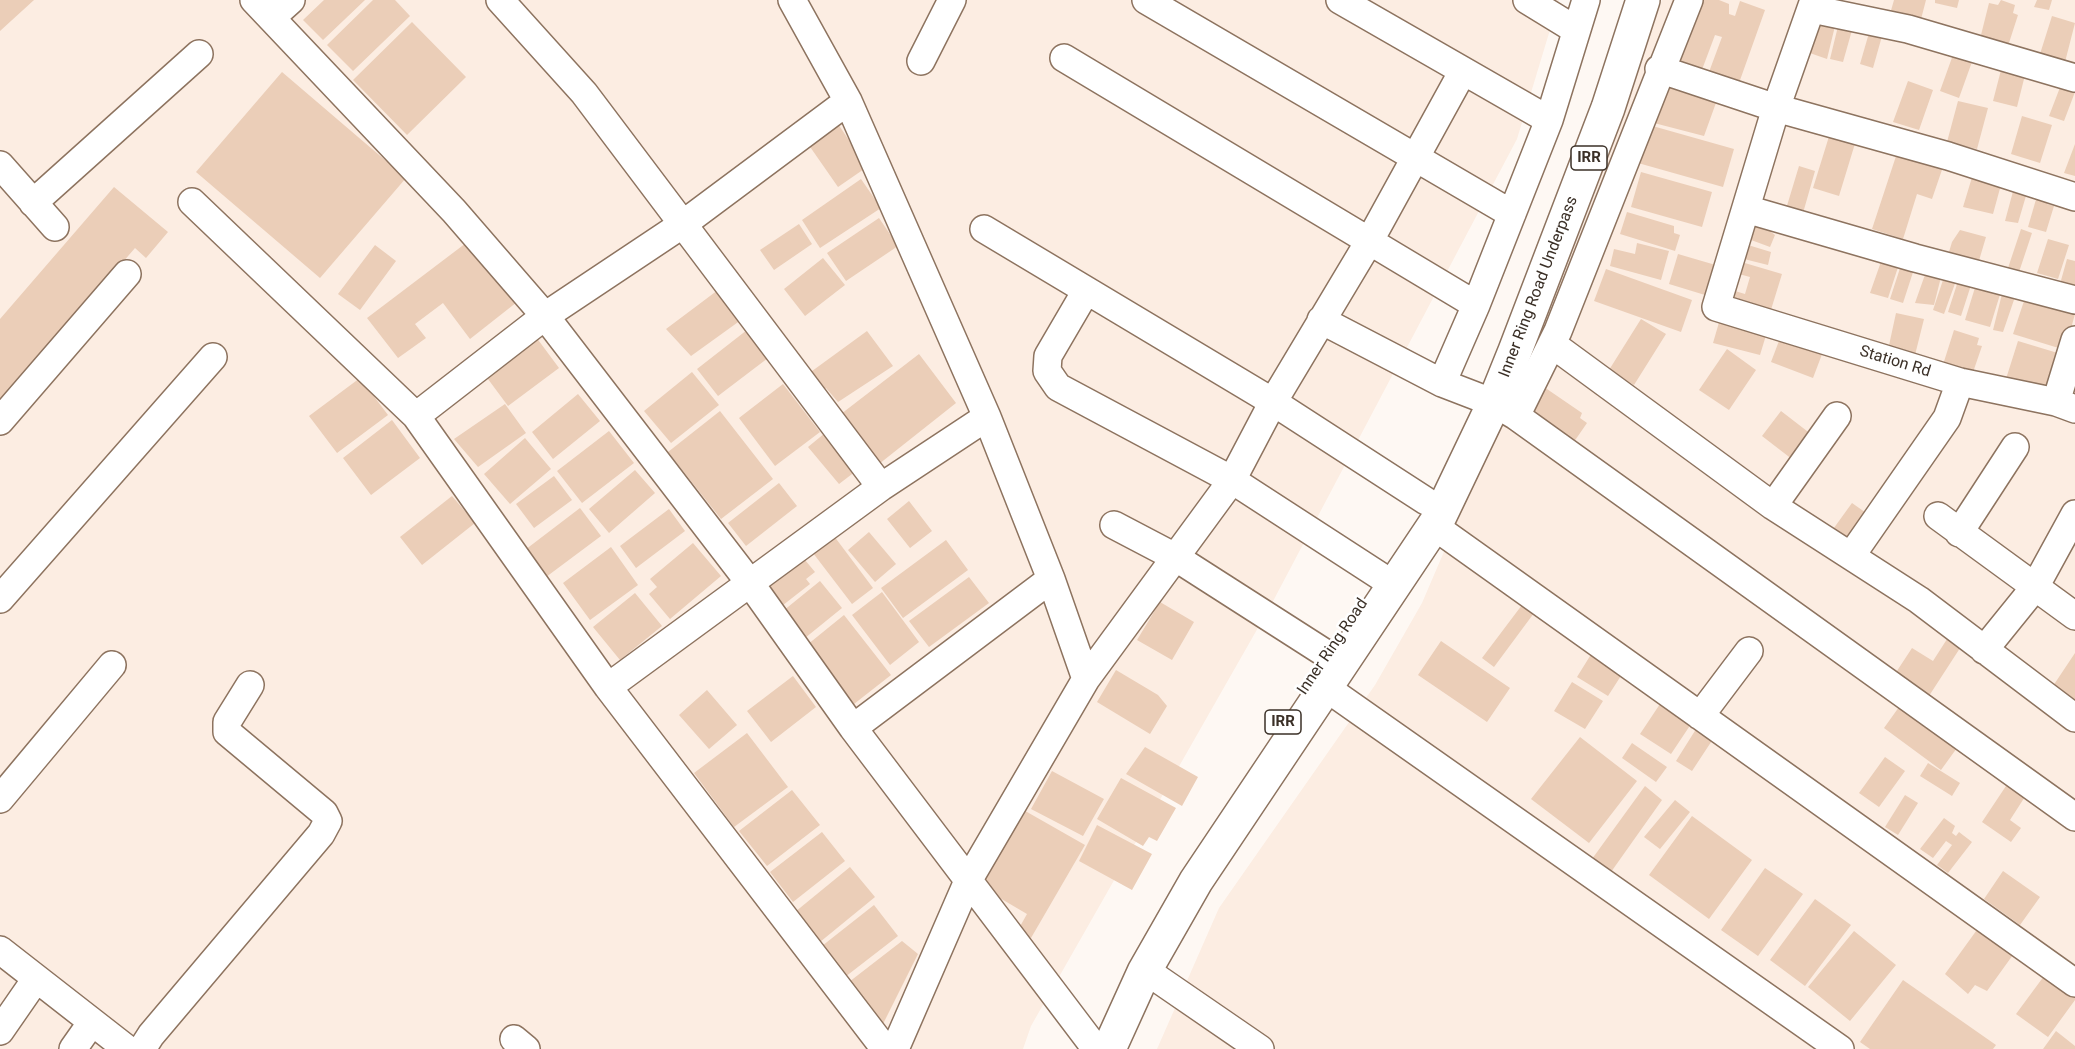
<!DOCTYPE html>
<html>
<head>
<meta charset="utf-8">
<style>
  body { margin:0 }
  canvas { display:block; background:#fef8f3 }
</style>
</head>
<body>
<canvas width="2075" height="1049"></canvas>
<script>
const ctx = document.querySelector('canvas').getContext('2d');
ctx.lineJoin = 'round';
function paint(path, color) {
  ctx.fillStyle = color;
  ctx.fill(path, 'evenodd');
}
function toPath(rows) {
  const path = new Path2D();
  for (const r of rows) {
    path.moveTo(r[0], r[1]);
    for (let i = 2; i < r.length; i += 2) path.lineTo(r[i], r[i + 1]);
  }
  return path;
}
function trace(path, color, width, dash) {
  ctx.strokeStyle = color;
  ctx.lineWidth = width;
  ctx.lineCap = dash ? 'butt' : 'round';
  ctx.setLineDash(dash || []);
  ctx.stroke(path);
}
function drawText(font, color, halo, rows, align = 'center') {
  ctx.font = font + ' Roboto,sans-serif';
  ctx.lineWidth = 5;
  ctx.setLineDash([]);
  ctx.textBaseline = 'middle';
  ctx.strokeStyle = halo;
  ctx.fillStyle = color;
  for (const [text, x, y, turn = 0] of rows) {
    ctx.save();
    ctx.translate(x, y);
    ctx.rotate((+turn || 0) * Math.PI / 180);
    ctx.textAlign = isNaN(turn) ? turn : align;
    if (halo) ctx.strokeText(text, 0, 0);
    ctx.fillText(text, 0, 0);
    ctx.restore();
  }
}
paint(toPath([
  [0,0,1559,0,1517,139,1271,605,1031,1026,1023,1049,0,1049],
  [1662,0,2075,0,2075,1049,1157,1049,1219,908,1375,685,1422,603,1548,309]
]), '#fcede2');
paint(toPath([
  [0,0,34,0,0,31],
  [324,0,365,0,323,40,303,20],
  [373,0,395,0,410,16,353,71,327,45],
  [1690,0,1719,0,1729,4,1729,14,1735,16,1740,1,1765,10,1739,83,1709,72,1722,37,1715,35,1700,75,1667,64],
  [1894,0,1926,0,1920,23,1890,14],
  [1935,0,1959,0,1957,8,1935,3],
  [2001,0,2015,5,2013,13,2018,15,2008,46,1980,39,1989,3,1998,5],
  [2037,0,2052,0,2049,10,2034,7],
  [2052,16,2075,23,2065,62,2040,54],
  [1840,18,1854,23,1843,62,1830,59],
  [1814,19,1835,26,1827,59,1804,51],
  [412,22,466,77,407,135,353,80],
  [1871,26,1884,29,1873,68,1860,64],
  [1954,52,1973,59,1959,98,1940,91],
  [2001,70,2025,75,2017,107,1993,101],
  [282,72,406,178,320,278,196,172],
  [2064,77,2075,81,2075,92,2064,121,2049,116],
  [1908,81,1933,90,1919,130,1893,122],
  [1666,84,1717,100,1704,136,1654,123],
  [1958,101,1988,108,1977,149,1947,142],
  [2022,116,2052,125,2040,163,2011,154],
  [836,121,867,167,838,187,806,141],
  [1649,125,1734,149,1723,187,1638,163],
  [1831,130,1857,137,1839,196,1813,188],
  [2075,144,2075,176,2064,173],
  [1899,147,1945,161,1932,199,1917,194,1903,239,1872,229],
  [1799,166,1815,171,1803,213,1786,209],
  [1641,172,1712,192,1702,227,1631,207],
  [1973,174,2002,181,1993,214,1963,207],
  [861,179,881,208,820,248,802,220],
  [2015,184,2028,189,2018,223,2005,221],
  [114,187,168,232,146,258,135,248,0,404,0,319],
  [2039,189,2050,192,2047,204,2054,206,2046,232,2028,227],
  [1627,212,1674,226,1674,233,1680,235,1675,251,1620,234],
  [1751,216,1774,224,1771,232,1775,235,1770,247,1743,237],
  [879,218,898,246,846,281,827,253],
  [799,224,812,244,774,270,760,250],
  [2021,229,2032,233,2019,272,2008,268],
  [1960,230,1986,237,1975,274,1945,265,1952,242],
  [2048,239,2069,245,2058,279,2037,273],
  [470,240,517,302,470,339,443,303,415,324,426,338,398,358,367,318],
  [1637,243,1669,251,1661,280,1610,266,1614,249,1635,254],
  [375,245,396,261,360,310,338,294],
  [1748,245,1771,252,1768,265,1744,259],
  [1678,254,1719,266,1714,281,1709,282,1705,295,1669,284],
  [1883,256,1900,261,1888,298,1870,293],
  [823,258,845,285,805,316,784,289],
  [2067,259,2075,261,2075,288,2060,284],
  [1738,261,1782,274,1770,313,1731,302,1735,291,1745,294,1750,277,1735,273],
  [1902,262,1915,266,1903,303,1890,299],
  [1606,269,1692,300,1681,332,1594,301],
  [1927,269,1942,273,1934,305,1915,303],
  [1945,274,1957,278,1944,314,1933,310],
  [1959,278,1972,282,1961,316,1948,312],
  [1977,281,2002,288,1990,327,1965,320],
  [2004,286,2017,291,2003,332,1993,330],
  [718,290,741,320,691,356,666,329],
  [2025,298,2075,314,2065,350,2013,334],
  [1896,313,1924,319,1915,355,1888,350],
  [1641,319,1666,334,1634,385,1609,370],
  [1720,319,1767,332,1760,355,1713,343],
  [747,330,768,358,718,396,697,369],
  [1954,330,1979,338,1977,345,1982,346,1970,381,1941,371],
  [867,331,893,366,838,402,826,388,820,393,808,374],
  [1782,333,1824,349,1813,378,1771,362],
  [536,337,559,368,508,406,485,375],
  [2018,341,2061,354,2049,395,2005,382],
  [1727,349,1756,370,1729,410,1699,390],
  [919,354,956,403,879,464,841,414],
  [692,372,719,405,671,443,644,411],
  [360,378,388,415,337,453,309,416],
  [783,384,820,432,775,466,739,418],
  [1544,387,1582,413,1580,418,1587,423,1569,449,1523,418],
  [578,394,600,421,553,459,532,432],
  [505,404,526,433,478,467,454,439],
  [720,411,773,479,721,519,668,452],
  [1781,411,1816,438,1797,463,1762,436],
  [392,420,420,458,371,495,343,458],
  [609,431,634,463,582,503,557,471],
  [825,433,856,471,839,484,808,447],
  [525,438,551,469,510,504,484,474],
  [635,470,655,493,609,533,589,509],
  [554,476,572,500,534,528,516,504],
  [779,483,797,506,746,546,728,523],
  [452,496,475,523,422,565,400,537],
  [909,501,932,531,910,548,887,519],
  [1852,503,1869,515,1849,544,1831,532],
  [580,508,601,536,542,580,521,553],
  [669,509,685,531,636,568,620,546],
  [869,532,896,564,875,582,848,550],
  [834,536,873,588,852,604,813,553],
  [946,540,968,570,903,618,881,588],
  [693,543,721,576,670,619,649,594,657,587,650,579],
  [611,547,638,585,590,620,563,583],
  [800,554,815,572,806,579,810,584,778,609,760,585],
  [969,577,989,603,929,647,909,621],
  [820,581,842,608,805,638,783,611],
  [882,592,919,642,890,665,852,615],
  [635,593,662,626,620,660,593,627],
  [1525,601,1537,609,1494,667,1482,658],
  [1160,602,1194,622,1172,660,1137,640],
  [844,615,891,675,854,704,807,645],
  [1949,636,1962,645,1927,699,1893,677,1912,648,1933,661],
  [1441,641,1510,688,1487,722,1418,675],
  [1595,648,1626,668,1608,696,1577,677],
  [2075,653,2075,701,2053,686],
  [1116,670,1158,695,1167,706,1150,734,1097,702],
  [793,676,816,707,771,742,747,711],
  [1572,682,1603,701,1585,729,1554,711],
  [707,690,737,725,709,749,679,715],
  [1904,700,1962,741,1941,770,1884,728],
  [1662,701,1693,721,1671,754,1640,734],
  [1698,726,1715,736,1692,771,1676,761],
  [747,733,788,787,734,827,694,773],
  [1580,737,1637,781,1589,843,1531,799],
  [1632,743,1667,767,1656,782,1622,758],
  [1145,747,1198,777,1182,806,1126,774],
  [1885,757,1905,771,1879,807,1859,793],
  [1928,763,1960,783,1952,796,1920,776],
  [1052,771,1104,799,1083,836,1031,809],
  [1121,778,1176,808,1157,841,1149,837,1143,846,1097,819],
  [2010,780,2028,792,2010,820,2021,828,2011,842,1982,822],
  [1645,786,1662,800,1611,872,1592,859],
  [792,790,820,825,767,866,739,831],
  [1905,795,1918,803,1898,835,1885,827],
  [1675,800,1690,812,1660,849,1644,837],
  [1020,808,1085,845,1031,938,1018,930,1027,914,976,884],
  [1692,816,1752,860,1709,919,1649,875],
  [1944,818,1955,826,1952,833,1956,836,1959,832,1972,842,1948,873,1937,865,1952,845,1946,841,1933,858,1920,849],
  [1097,825,1152,854,1132,890,1079,861],
  [822,832,845,861,793,902,770,872],
  [850,867,875,897,820,942,795,912],
  [1765,868,1803,894,1758,956,1721,930],
  [2003,871,2040,897,2020,925,1984,899],
  [1815,899,1851,925,1805,986,1770,960],
  [874,905,898,936,845,977,822,946],
  [1979,927,2015,952,1987,991,1975,985,1968,994,1945,974],
  [1854,931,1896,965,1850,1021,1808,987],
  [902,941,918,954,882,1026,849,982],
  [2047,972,2075,992,2075,1000,2048,1037,2016,1014],
  [1903,980,1996,1045,1993,1049,1870,1049,1860,1042],
  [2056,1031,2075,1046,2075,1049,2043,1049]
]), '#ebceb8');
const minor = toPath([
  [254,0,454,211,545,316,750,583,853,728,1096,1049],
  [500,0,584,93,881,487],
  [792,0,848,101,987,417,1051,579,1086,679],
  [1146,0,1512,214],
  [1340,0,1549,120],
  [1527,0,1576,30],
  [1814,0,1776,108,1716,307,1960,382,2056,402,2075,409],
  [1812,9,1908,29,2075,78],
  [271,18,291,0],
  [1064,58,1476,305],
  [921,61,952,0],
  [1659,69,1776,108,1948,156,2075,197],
  [0,165,55,227],
  [192,202,416,416,608,687,885,1049],
  [33,203,199,54],
  [1746,209,1915,258,2075,300],
  [984,229,1273,402,1426,501],
  [1086,291,1048,356,1047,371,1058,387,1232,480,1380,576],
  [1321,320,1442,383,1494,403,1516,416,2075,817],
  [1552,344,1773,506,1919,600,2075,718],
  [1442,383,1476,305,1549,120,1586,0],
  [2056,402,2075,340],
  [416,416,545,316,683,224,848,101],
  [1516,416,1558,331,1689,0],
  [0,421,127,274],
  [1773,506,1837,416],
  [1938,516,2075,616],
  [1114,525,1175,557,1328,655],
  [1434,526,2075,983],
  [1959,533,2015,447],
  [1851,556,1947,418,1960,382],
  [0,599,213,357],
  [1984,650,2035,587,2075,514],
  [608,687,881,487,987,417],
  [1325,687,1840,1049],
  [1700,716,1749,651],
  [853,728,1051,579],
  [0,799,112,665],
  [0,950,127,1049],
  [1145,970,1260,1049],
  [0,1031,36,979],
  [514,1039,526,1049],
  [73,1049,92,1022],
  [142,1049,151,1035,321,834,328,821,324,813,227,732,227,722,250,685],
  [895,1049,968,881,1086,679,1232,480,1273,402,1370,240,1463,71]
]);
const major = toPath([
  [1109,1049,1144,972,1196,881,1439,518,1494,403,1515,351,1608,108,1643,0]
]);
trace(minor, '#8d735f', 30);
trace(major, '#8d735f', 36);
trace(minor, '#fff', 27);
trace(major, '#fff', 33);
for (const [x, y, w] of [
  [1589,158,36],
  [1283,722,36]
]) {
  const box = new Path2D();
  box.roundRect(x - w / 2, y - 12, w, 24, 4.5);
  ctx.fillStyle = '#fff';
  ctx.fill(box);
  trace(box, '#3b3027', 1.5);
}
drawText('bold 15px', '#3b3027', null, [
  ["IRR",1589,158],
  ["IRR",1283,722]
]);
drawText('16px', '#3b3027', '#fff', [
  ["Inner Ring Road Underpass",1539,287,-69],
  ["Station Rd",1895,362,17],
  ["Inner Ring Road",1333,647,-56]
]);
</script>
</body>
</html>
